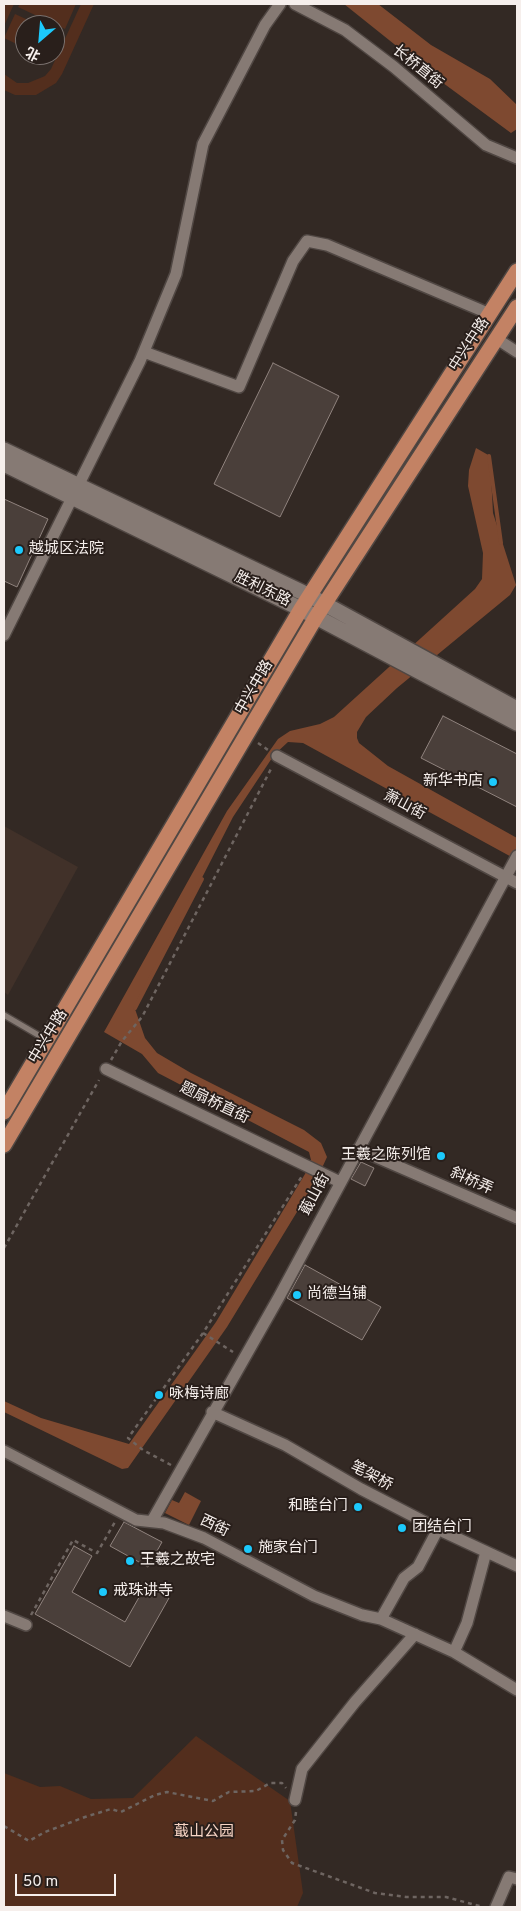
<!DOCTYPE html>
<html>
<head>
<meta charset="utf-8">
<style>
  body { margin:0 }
  #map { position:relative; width:521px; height:1911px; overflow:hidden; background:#332924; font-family:Overpass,"Noto Sans SC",sans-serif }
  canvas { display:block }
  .frame { position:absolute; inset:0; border:5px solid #f6efec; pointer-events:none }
  .north { position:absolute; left:15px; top:15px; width:50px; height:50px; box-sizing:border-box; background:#291f1b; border:1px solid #7b726f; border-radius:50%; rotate:207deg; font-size:14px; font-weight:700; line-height:20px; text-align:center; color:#f6efec }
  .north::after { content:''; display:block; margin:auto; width:18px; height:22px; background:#1cc9fc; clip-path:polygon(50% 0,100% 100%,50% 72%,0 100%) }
  .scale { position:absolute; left:15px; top:1874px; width:101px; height:22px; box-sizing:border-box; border:2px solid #f6efec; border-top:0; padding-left:6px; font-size:15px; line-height:18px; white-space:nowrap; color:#f6efec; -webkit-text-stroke:4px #291f1b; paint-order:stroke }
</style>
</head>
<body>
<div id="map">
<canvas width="521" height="1911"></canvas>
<div class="frame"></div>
<div class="north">北</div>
<div class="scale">50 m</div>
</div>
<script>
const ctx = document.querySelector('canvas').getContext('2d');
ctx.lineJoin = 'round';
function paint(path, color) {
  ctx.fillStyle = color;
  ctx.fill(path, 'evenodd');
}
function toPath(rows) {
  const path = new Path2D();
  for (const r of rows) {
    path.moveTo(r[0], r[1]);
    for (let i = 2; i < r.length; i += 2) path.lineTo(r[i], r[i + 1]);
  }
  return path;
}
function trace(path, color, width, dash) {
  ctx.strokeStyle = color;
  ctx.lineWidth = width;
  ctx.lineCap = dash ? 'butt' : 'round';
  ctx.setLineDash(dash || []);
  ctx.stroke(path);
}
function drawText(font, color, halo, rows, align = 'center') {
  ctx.font = font + ' Overpass,"Noto Sans SC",sans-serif';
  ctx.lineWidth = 4;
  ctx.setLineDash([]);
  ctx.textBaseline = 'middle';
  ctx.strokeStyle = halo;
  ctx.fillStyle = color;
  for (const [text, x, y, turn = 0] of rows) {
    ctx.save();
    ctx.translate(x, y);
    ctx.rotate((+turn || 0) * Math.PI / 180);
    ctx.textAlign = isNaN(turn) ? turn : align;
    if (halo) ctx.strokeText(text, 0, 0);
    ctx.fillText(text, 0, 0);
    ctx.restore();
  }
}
paint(toPath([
  [4,826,78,867,8,995,4,992]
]), '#413129');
paint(toPath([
  [4,4,14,4,4,26],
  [20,4,76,4,65,29,18,7],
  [81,4,94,4,62,74,56,83,36,95,15,95,4,90,4,74,17,83,28,83,45,76,51,69],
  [15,14,39,25,25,25,25,48,4,38],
  [196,1736,290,1801,303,1893,297,1907,4,1907,4,1773,40,1787,60,1786,91,1799,133,1798]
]), '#532e1d');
paint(toPath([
  [344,4,378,4,431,45,490,79,517,105,517,129,511,133,439,80],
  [476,448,490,456,493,513,516,585,510,595,397,688,366,717,357,732,357,738,359,743,388,766,517,838,517,860,303,743,288,742,274,755,233,817,135,1009,145,1038,157,1053,191,1073,304,1130,321,1143,327,1157,317,1179,227,1327,128,1468,122,1469,4,1412,4,1401,41,1418,129,1444,216,1322,305,1174,311,1160,309,1152,158,1073,142,1054,104,1032,227,811,278,739,290,731,320,724,334,717,475,589,482,579,483,553,468,486,469,470],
  [185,1492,201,1501,189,1525,165,1513,172,1500,179,1503]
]), '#7e4930');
trace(toPath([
  [489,456,501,543],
  [135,1008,202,879]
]), '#7e4930', 4);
const building = toPath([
  [273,363,339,396,280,517,214,484,273,363],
  [4,499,48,519,17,587,4,581,4,499],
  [443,716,517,754,517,807,421,758,443,716],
  [361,1162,374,1168,365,1186,351,1179,361,1162],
  [305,1265,381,1307,362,1340,287,1298,305,1265],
  [124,1522,162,1542,148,1567,110,1546,124,1522],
  [74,1546,92,1556,72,1592,125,1622,146,1585,169,1598,130,1667,35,1614,74,1546]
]);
paint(building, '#4a3f3a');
trace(building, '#90837e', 1);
const lane = toPath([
  [4,1015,45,1039]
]);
const street = toPath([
  [295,4,345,30,394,67,486,145,517,158],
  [497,339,517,352],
  [144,352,239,387,293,261,307,241,327,245,490,314],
  [4,635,140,361,176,274,203,144,265,25,280,4],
  [277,756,517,883],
  [106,1069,340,1182],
  [358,1149,517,1218],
  [212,1412,285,1445,361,1489,446,1533,517,1566],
  [4,1451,136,1520,164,1523,204,1538,314,1596,362,1615,381,1619,454,1652,517,1690],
  [152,1521,279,1297,517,856],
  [4,1616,26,1625],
  [381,1619,404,1578,418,1567,438,1529],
  [454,1652,467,1623,486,1552],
  [295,1800,302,1769,355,1702,415,1634],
  [496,1907,509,1877,517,1879]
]);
const secondary = toPath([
  [4,450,310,596,517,709],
  [4,464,301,609,517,723]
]);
const primary = toPath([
  [4,1112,301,609,517,271],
  [4,1145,316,617,517,307]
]);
trace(lane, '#504743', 8);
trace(street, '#504743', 14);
trace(secondary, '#504743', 18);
trace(primary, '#504743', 18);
trace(toPath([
  [258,743,268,750],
  [111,1060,122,1041,142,1017,272,767],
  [4,1248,99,1080],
  [203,1333,233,1352],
  [171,1465,143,1450,128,1438,203,1333,302,1176],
  [31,1615,73,1540,97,1553,115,1522],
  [296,1812,295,1820,282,1840,283,1850,292,1863,375,1893,406,1897,446,1897,483,1907],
  [4,1826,29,1841,45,1832,85,1817,111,1809,121,1812,155,1795,167,1792,213,1801,229,1792,256,1791,270,1783,282,1783,286,1788]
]), '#6e6561', 2.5, [4, 4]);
trace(lane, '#867a74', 5.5);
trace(street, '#867a74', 11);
trace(secondary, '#867a74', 15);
trace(primary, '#c38264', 15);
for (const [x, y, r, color] of [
  [19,550,5,"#1cc9fc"],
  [493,782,5,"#1cc9fc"],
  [441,1156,5,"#1cc9fc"],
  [297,1295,5,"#1cc9fc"],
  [159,1395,5,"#1cc9fc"],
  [358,1507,5,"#1cc9fc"],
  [402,1528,5,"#1cc9fc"],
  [248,1549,5,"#1cc9fc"],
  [130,1561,5,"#1cc9fc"],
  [103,1592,5,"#1cc9fc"]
]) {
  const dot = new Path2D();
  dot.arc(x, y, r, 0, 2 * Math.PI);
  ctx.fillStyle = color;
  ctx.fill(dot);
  trace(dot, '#291f1b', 2);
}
drawText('15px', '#f6efec', '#291f1b', [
  ["长桥直街",417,68,39],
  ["中兴中路",470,345,-57],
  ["胜利东路",262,590,26],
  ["中兴中路",255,688,-60],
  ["萧山街",404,806,28],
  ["中兴中路",49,1037,-59],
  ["题扇桥直街",214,1104,26],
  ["斜桥弄",471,1182,24],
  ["蕺山街",316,1195,-62],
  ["笔架桥",371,1477,28],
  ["西街",214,1527,25]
]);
drawText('15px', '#f6efec', '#291f1b', [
  ["越城区法院",29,550],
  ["新华书店",483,782,"right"],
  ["王羲之陈列馆",431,1156,"right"],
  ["尚德当铺",307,1295],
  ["咏梅诗廊",169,1395],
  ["和睦台门",348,1507,"right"],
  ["团结台门",412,1528],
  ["施家台门",258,1549],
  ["王羲之故宅",140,1561],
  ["戒珠讲寺",113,1592]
], 'left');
drawText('15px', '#f8d5c5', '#291f1b', [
  ["蕺山公园",204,1833]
]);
</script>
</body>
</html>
